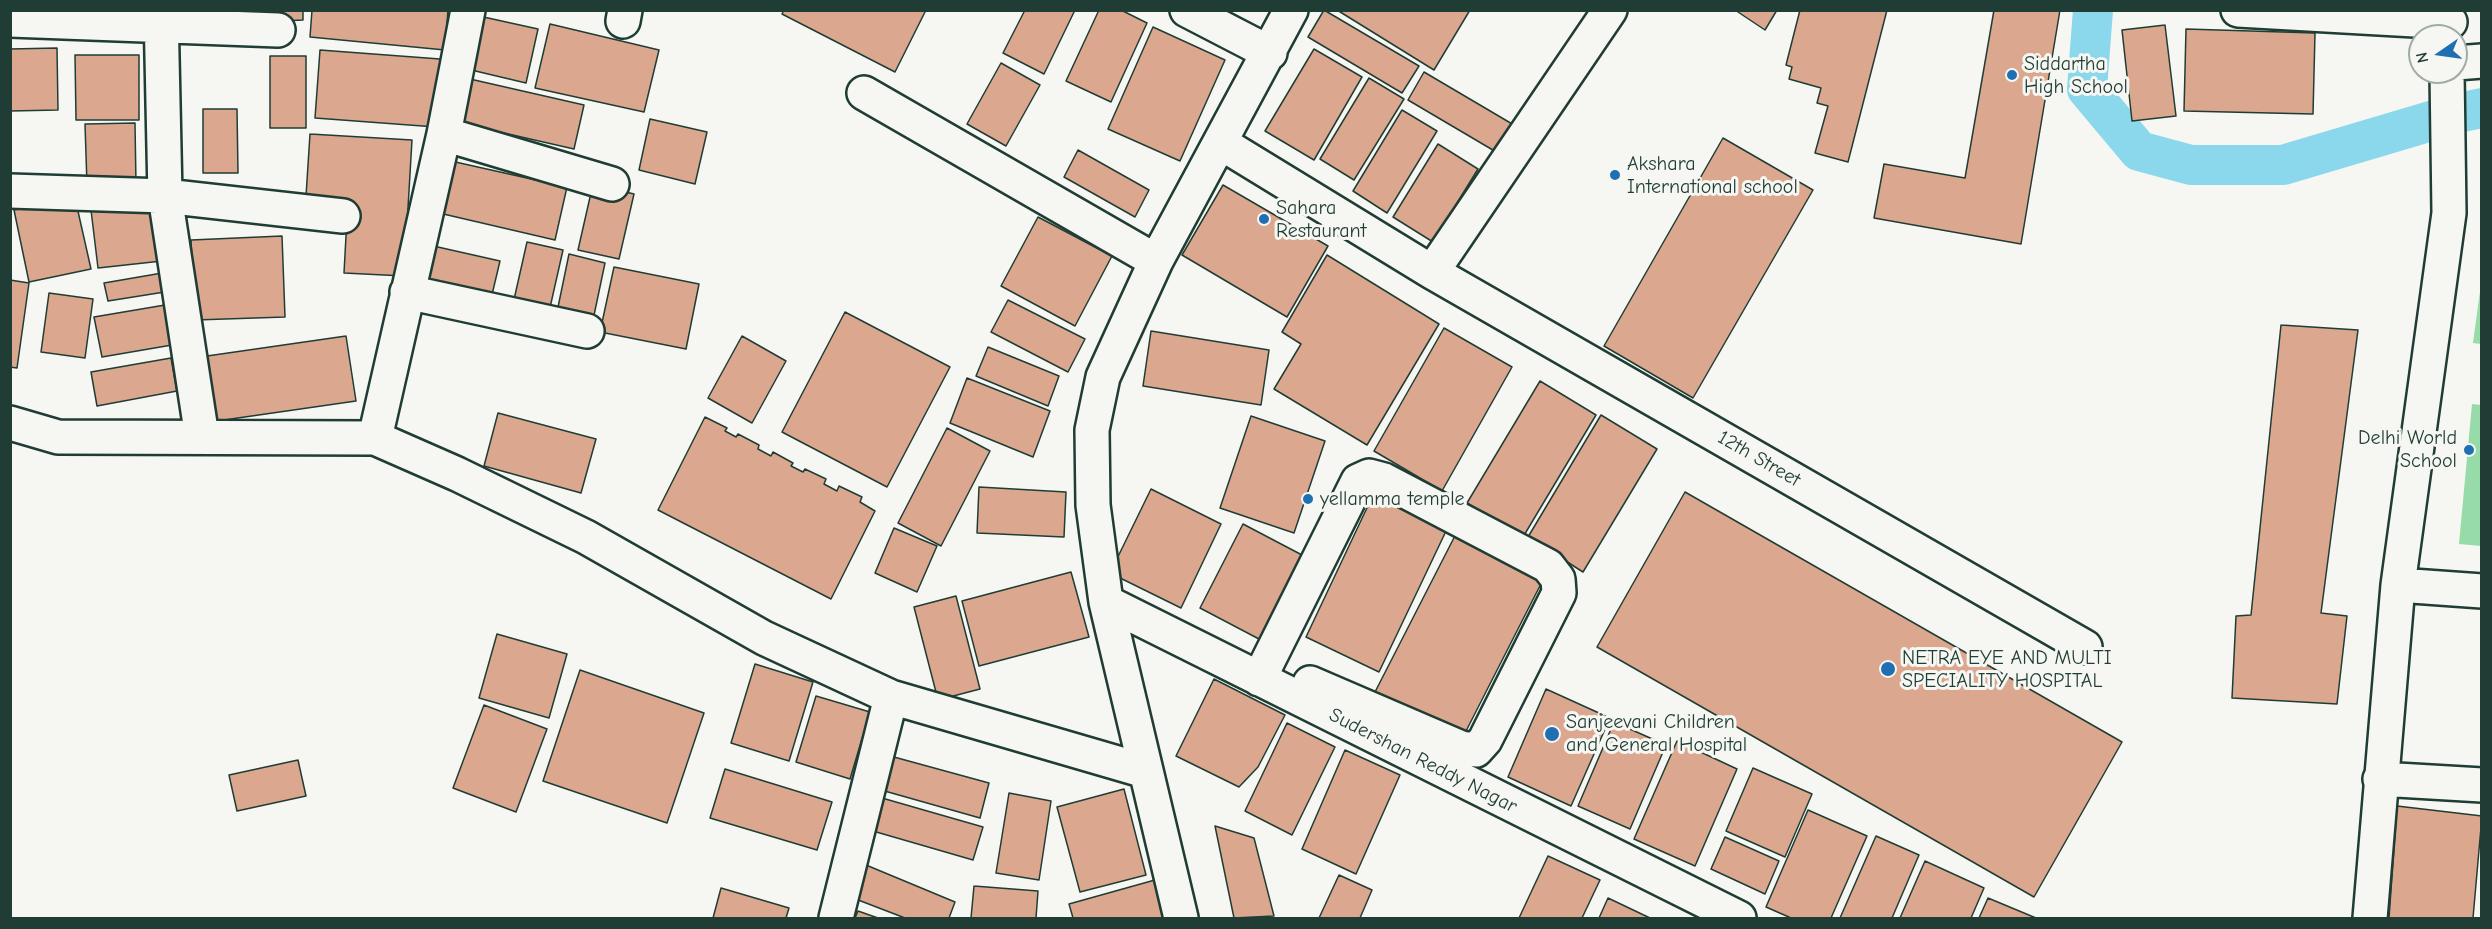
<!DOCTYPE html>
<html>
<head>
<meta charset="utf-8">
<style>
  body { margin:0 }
  #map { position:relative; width:2492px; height:929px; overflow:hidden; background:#f6f6f2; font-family:"Comic Neue",sans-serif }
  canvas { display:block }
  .frame { position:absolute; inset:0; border:12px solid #1f3d34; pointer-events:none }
  .north { position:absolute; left:2408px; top:24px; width:60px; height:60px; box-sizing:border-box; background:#f6f6f2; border:2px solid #a0aca6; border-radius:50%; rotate:257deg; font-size:16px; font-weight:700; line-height:24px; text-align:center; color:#1f3d34 }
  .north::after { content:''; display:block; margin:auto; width:21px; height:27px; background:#1f6fb2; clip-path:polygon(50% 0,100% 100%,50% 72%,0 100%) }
</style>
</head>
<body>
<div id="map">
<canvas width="2492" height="929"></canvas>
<div class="frame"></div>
<div class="north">N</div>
</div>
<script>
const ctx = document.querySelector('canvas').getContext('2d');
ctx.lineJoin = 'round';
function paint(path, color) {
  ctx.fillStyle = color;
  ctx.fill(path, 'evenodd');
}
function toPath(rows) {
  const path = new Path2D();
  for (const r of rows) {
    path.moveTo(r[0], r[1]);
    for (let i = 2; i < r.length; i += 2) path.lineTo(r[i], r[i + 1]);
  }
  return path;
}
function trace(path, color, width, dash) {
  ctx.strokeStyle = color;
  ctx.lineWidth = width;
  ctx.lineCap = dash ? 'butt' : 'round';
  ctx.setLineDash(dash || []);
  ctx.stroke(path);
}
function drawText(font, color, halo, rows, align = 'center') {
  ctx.font = font + ' "Comic Neue",sans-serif';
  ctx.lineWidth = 6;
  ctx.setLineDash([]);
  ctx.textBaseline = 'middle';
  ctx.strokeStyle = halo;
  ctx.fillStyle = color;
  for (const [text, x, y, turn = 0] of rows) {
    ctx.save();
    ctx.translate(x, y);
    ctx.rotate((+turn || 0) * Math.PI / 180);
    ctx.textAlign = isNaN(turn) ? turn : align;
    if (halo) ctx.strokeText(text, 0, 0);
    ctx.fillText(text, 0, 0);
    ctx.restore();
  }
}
paint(toPath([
  [2481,284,2482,344,2481,344,2473,343],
  [2472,404,2481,405,2481,546,2459,544]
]), '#96dba8');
trace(toPath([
  [2093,10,2087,89,2139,151,2191,165,2283,165,2458,113,2482,108]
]), '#8bd7ec', 40);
const building = toPath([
  [262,10,303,10,303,20,263,22,262,10],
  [312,10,448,10,445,50,310,37,312,10],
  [784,10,926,10,895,72,782,14,784,10],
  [1025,10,1075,10,1044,74,1003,53,1025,10],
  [1099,10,1121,10,1147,23,1111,102,1066,81,1099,10],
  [1324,10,1419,66,1402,93,1308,37,1324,10],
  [1337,10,1470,10,1434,70,1337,10],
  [1735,10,1777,10,1765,30,1735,10],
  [1800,10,1887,10,1848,162,1815,153,1828,106,1817,103,1821,88,1789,79,1792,67,1786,65,1800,10],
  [1994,10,2060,10,2021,244,1874,218,1884,164,1965,178,1994,10],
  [479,16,538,29,526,83,467,69,479,16],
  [550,24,659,50,644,112,535,88,550,24],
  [2165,25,2176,116,2132,121,2122,30,2165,25],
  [1153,27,1225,60,1180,161,1108,129,1153,27],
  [2186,29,2315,33,2313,114,2184,111,2186,29],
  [57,48,58,110,10,111,10,49,57,48],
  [1314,49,1362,77,1314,160,1265,131,1314,49],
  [320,50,440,59,436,127,315,118,320,50],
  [75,55,139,55,139,120,76,120,75,55],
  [270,56,306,56,306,128,270,128,270,56],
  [1001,63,1040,85,1006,146,967,124,1001,63],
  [1424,72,1519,128,1503,156,1408,100,1424,72],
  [1369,78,1404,99,1354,180,1320,159,1369,78],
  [470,79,584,105,574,149,460,123,470,79],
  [203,109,237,109,238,173,203,173,203,109],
  [1402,110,1437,131,1387,213,1353,191,1402,110],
  [650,119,707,132,695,184,639,170,650,119],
  [135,123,136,184,87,185,85,124,135,123],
  [310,134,412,140,404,276,344,273,348,199,306,196,310,134],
  [1723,138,1813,190,1693,398,1604,346,1723,138],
  [1438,144,1478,169,1433,242,1393,217,1438,144],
  [1078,150,1149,190,1135,217,1064,177,1078,150],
  [451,161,567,187,555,240,439,213,451,161],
  [593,184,634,194,619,259,578,250,593,184],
  [1223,185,1328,246,1287,317,1182,255,1223,185],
  [75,198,91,269,29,282,14,210,75,198],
  [155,202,162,261,98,268,91,210,155,202],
  [1038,217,1112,256,1075,326,1001,286,1038,217],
  [282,236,285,317,195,320,191,240,282,236],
  [527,242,563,250,549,312,513,304,527,242],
  [429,245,500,261,490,303,421,287,429,245],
  [569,254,605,263,593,320,557,312,569,254],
  [1327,255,1439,324,1367,445,1274,389,1301,344,1282,332,1327,255],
  [614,267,699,284,686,349,600,332,614,267],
  [168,272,171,291,108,301,104,283,168,272],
  [10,280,29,283,17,368,10,367,10,280],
  [49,293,93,299,85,358,41,352,49,293],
  [1008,300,1085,339,1068,372,991,332,1008,300],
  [165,305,172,345,102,357,94,317,165,305],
  [845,312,950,367,887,487,782,432,845,312],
  [2281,325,2358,330,2321,613,2347,616,2337,704,2232,698,2236,616,2251,615,2281,325],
  [1444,328,1512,367,1442,491,1374,451,1444,328],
  [1151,331,1269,350,1261,405,1143,386,1151,331],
  [346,336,356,401,217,421,207,356,346,336],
  [742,336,786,361,752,423,708,398,742,336],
  [988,347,1059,376,1048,406,976,376,988,347],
  [171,358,177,391,97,406,91,372,171,358],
  [967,378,1050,411,1033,457,950,423,967,378],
  [1540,381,1596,415,1523,537,1467,503,1540,381],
  [498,413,596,439,581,493,484,466,498,413],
  [1601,415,1657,449,1583,572,1528,537,1601,415],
  [1251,416,1325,441,1294,533,1220,508,1251,416],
  [705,417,727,428,725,431,736,437,738,434,759,445,758,449,771,456,773,452,793,463,791,466,803,472,805,469,826,479,824,484,837,491,839,486,862,497,860,502,875,511,831,599,658,510,705,417],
  [947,428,990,451,941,546,898,523,947,428],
  [979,487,1066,492,1064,537,977,533,979,487],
  [1151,489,1221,524,1181,608,1110,573,1151,489],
  [1685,492,2122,742,2034,897,1597,647,1685,492],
  [1374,493,1447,529,1379,672,1306,637,1374,493],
  [1243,524,1302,555,1259,639,1200,608,1243,524],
  [1460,526,1547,572,1463,737,1375,692,1460,526],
  [894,528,937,546,917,592,875,573,894,528],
  [1071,572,1089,637,979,666,962,601,1071,572],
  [956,596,980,689,938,700,914,607,956,596],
  [497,634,567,654,549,718,479,698,497,634],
  [755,664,813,682,789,761,731,743,755,664],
  [580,670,704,713,667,823,543,781,580,670],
  [1214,679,1285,715,1258,767,1239,787,1176,756,1214,679],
  [1546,689,1610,718,1571,806,1508,777,1546,689],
  [816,696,870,712,850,779,796,762,816,696],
  [484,705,547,729,516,812,453,788,484,705],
  [1614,722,1666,745,1630,829,1578,806,1614,722],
  [1287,723,1335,747,1292,835,1245,811,1287,723],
  [1677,741,1737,769,1695,866,1634,839,1677,741],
  [1345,750,1400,775,1356,874,1302,849,1345,750],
  [883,754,989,783,980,818,874,788,883,754],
  [298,760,306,796,237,811,229,775,298,760],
  [1753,768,1812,794,1785,857,1726,831,1753,768],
  [725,769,832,802,817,850,710,818,725,769],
  [1124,789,1146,875,1080,892,1057,807,1124,789],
  [1009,793,1051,801,1039,880,996,873,1009,793],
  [875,796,983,827,973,860,866,829,875,796],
  [2397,806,2482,816,2473,918,2389,918,2397,806],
  [1808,810,1867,836,1831,918,1791,918,1766,907,1808,810],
  [1215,826,1254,838,1274,916,1234,918,1215,826],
  [1876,836,1919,855,1892,918,1840,918,1876,836],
  [1725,837,1779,861,1765,894,1711,869,1725,837],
  [1548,856,1600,880,1582,918,1519,918,1548,856],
  [1925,861,1984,888,1971,918,1900,918,1925,861],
  [866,865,955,902,949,918,905,918,853,898,866,865],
  [1339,875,1372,890,1360,918,1319,918,1339,875],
  [1162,878,1173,918,1073,918,1069,904,1162,878],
  [974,886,1038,891,1036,918,971,918,974,886],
  [721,888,789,908,786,918,713,918,721,888],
  [1608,898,1650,918,1599,918,1608,898],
  [1988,898,2036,918,1979,918,1988,898],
  [858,911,878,918,855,918,858,911]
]);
paint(building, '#dba78f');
trace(building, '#1f3d34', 1.5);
const minor = toPath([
  [161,10,165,196,202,437],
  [1187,10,1270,53],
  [2238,10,2450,22],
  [10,20,278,30],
  [623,21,625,10],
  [2456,63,2482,61],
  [864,93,1156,261],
  [444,134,612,184],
  [1221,143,1432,272,1610,10],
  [10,191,165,196,343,216],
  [1432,272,2085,647],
  [407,292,587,331],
  [10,423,58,437,375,438,457,474,586,537,764,638,891,697,1145,771],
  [375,438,444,134,468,10],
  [2398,585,2482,591],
  [1106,602,1739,918],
  [1259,679,1358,481,1369,476,1384,480,1548,566,1558,579,1559,593,1485,740,1476,750,1461,748,1310,683],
  [2380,779,2482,785],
  [836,918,891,697],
  [1181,918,1106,602,1093,505,1092,430,1103,377,1156,261,1291,10],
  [2370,918,2398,585,2449,213,2447,72]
]);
trace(minor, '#1f3d34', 38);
trace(minor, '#f6f6f2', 33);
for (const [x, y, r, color] of [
  [2012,75,6,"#1f6fb2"],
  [1615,175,6,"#1f6fb2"],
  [1264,219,6,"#1f6fb2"],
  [2469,450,6,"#1f6fb2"],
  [1308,499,6,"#1f6fb2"],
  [1888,669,8,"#1f6fb2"],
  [1552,734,8,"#1f6fb2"]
]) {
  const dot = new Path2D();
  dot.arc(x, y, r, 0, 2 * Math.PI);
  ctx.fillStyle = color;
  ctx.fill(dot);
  trace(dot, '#f6f6f2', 2);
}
drawText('20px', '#1f3d34', '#f6f6f2', [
  ["Siddartha",2024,64],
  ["High School",2024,87],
  ["Akshara",1627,164],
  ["International school",1627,187],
  ["Sahara",1276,208],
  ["Restaurant",1276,231],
  ["Delhi World",2457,438,"right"],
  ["School",2457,461,"right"],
  ["yellamma temple",1320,499],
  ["NETRA EYE AND MULTI",1902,658],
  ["SPECIALITY HOSPITAL",1902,681],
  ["Sanjeevani Children",1566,722],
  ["and General Hospital",1566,745]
], 'left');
drawText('20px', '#1f3d34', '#f6f6f2', [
  ["12th Street",1759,459,30],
  ["Sudershan Reddy Nagar",1423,761,27]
]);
</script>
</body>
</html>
